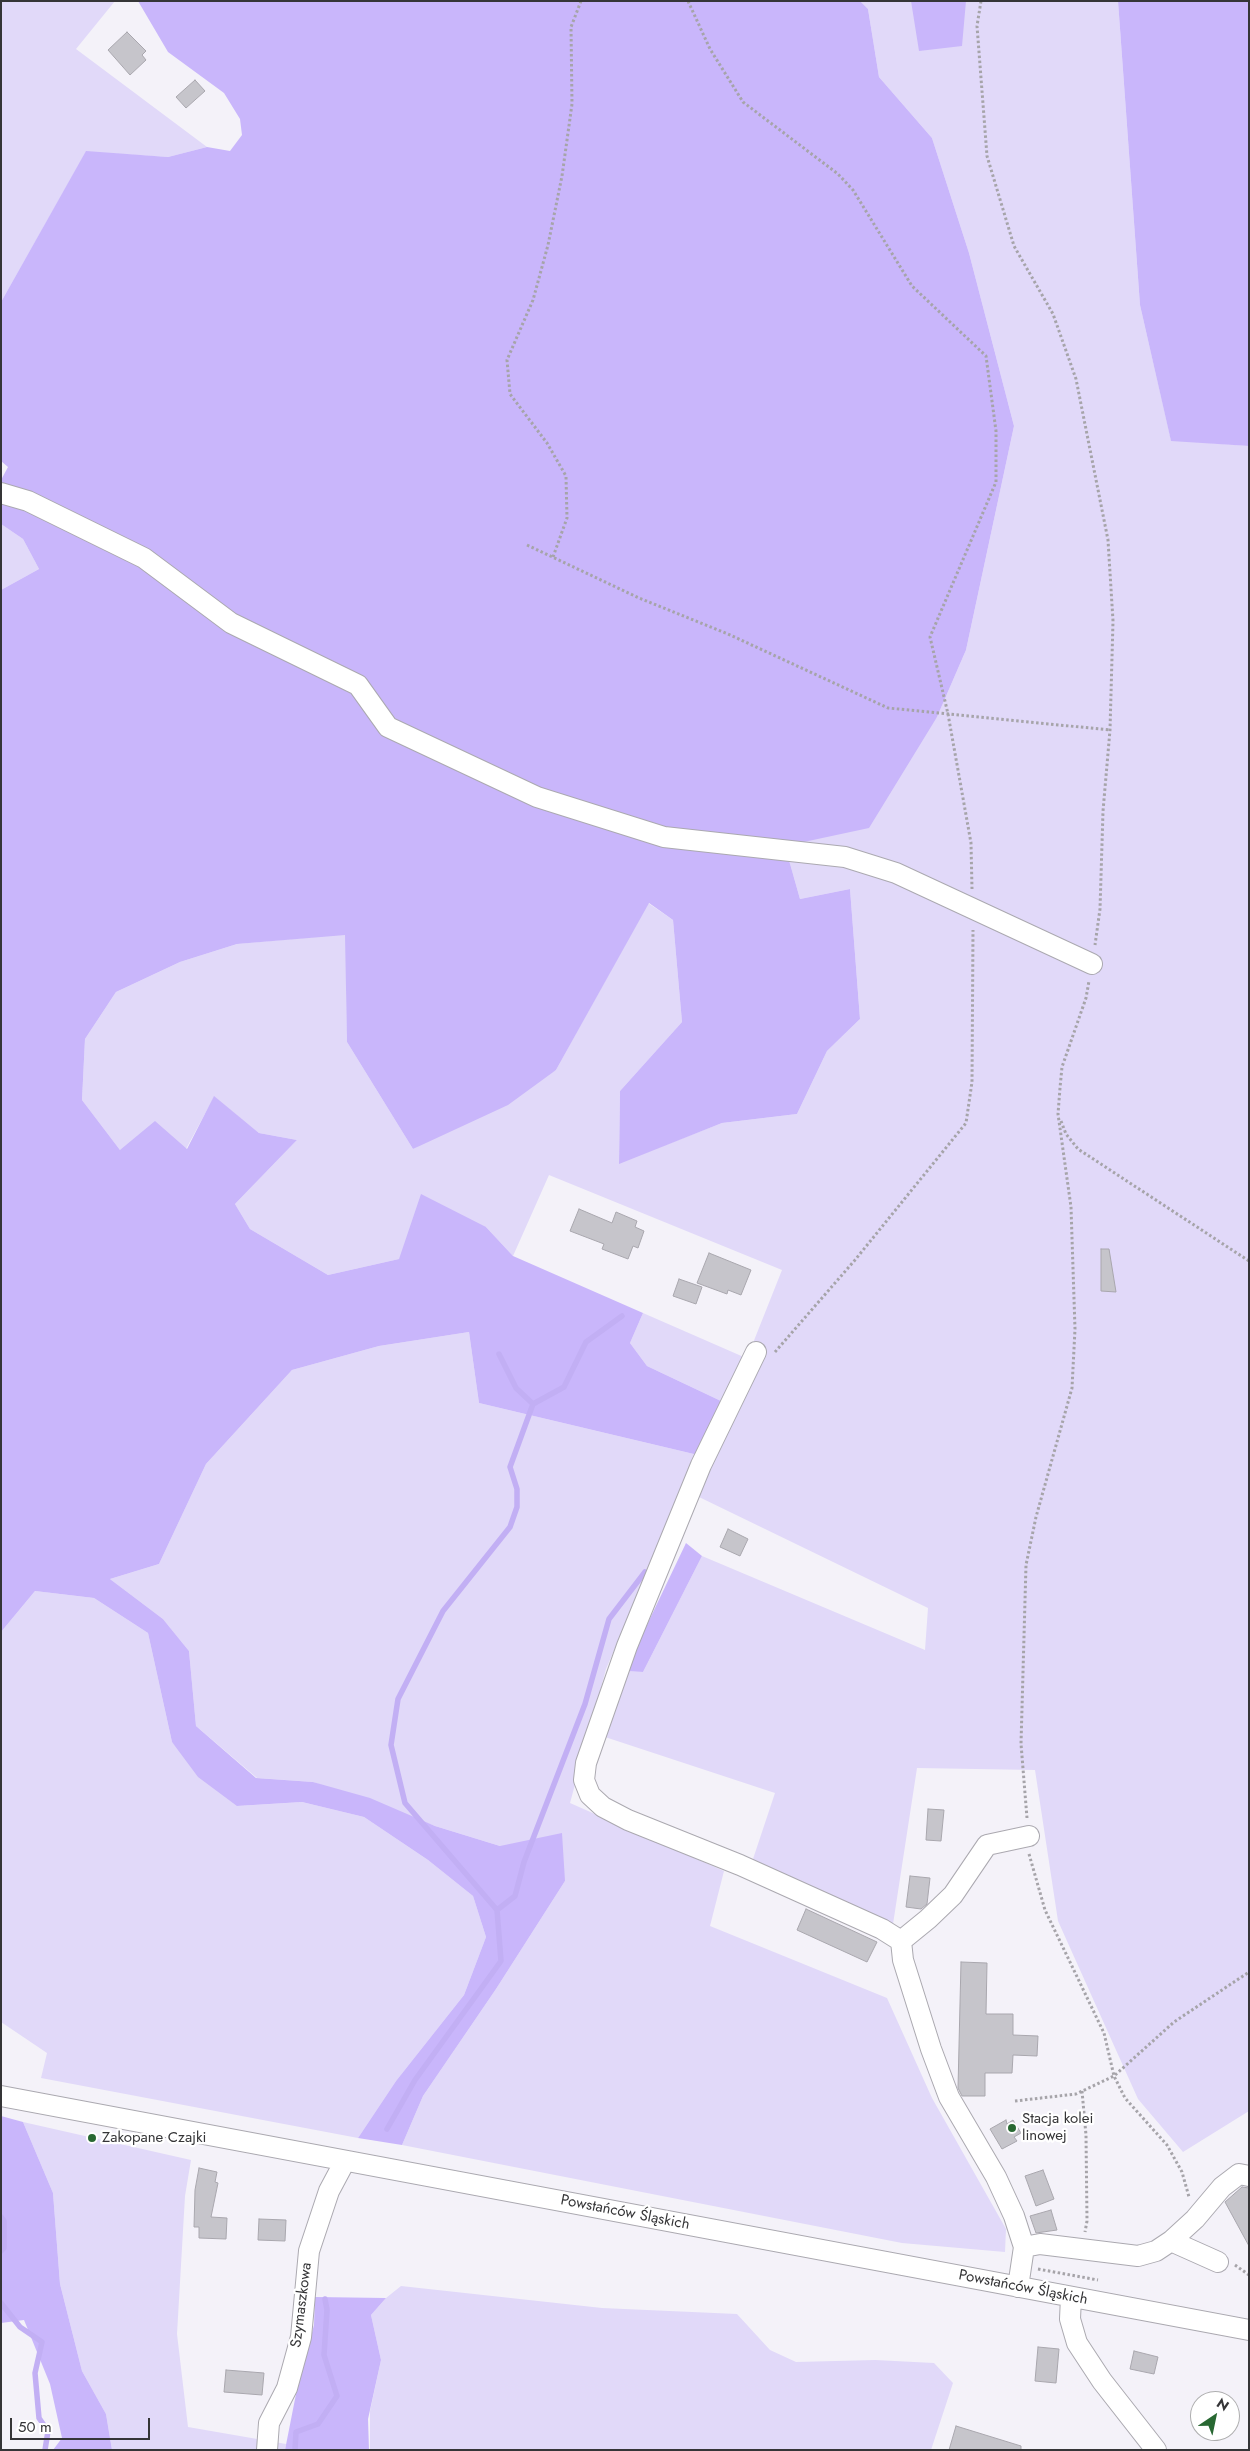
<!DOCTYPE html>
<html>
<head>
<meta charset="utf-8">
<style>
  body { margin:0 }
  #map { position:relative; width:1250px; height:2451px; overflow:hidden; background:#f4f2f9; font-family:Jost,sans-serif }
  canvas { display:block }
  .frame { position:absolute; inset:0; border:2px solid #353537; pointer-events:none }
  .north { position:absolute; left:1190px; top:2391px; width:50px; height:50px; box-sizing:border-box; background:#fff; border:1px solid #aeaeaf; border-radius:50%; rotate:34deg; font-size:14px; font-weight:700; line-height:20px; text-align:center; color:#353537 }
  .north::after { content:''; display:block; margin:auto; width:18px; height:22px; background:#286832; clip-path:polygon(50% 0,100% 100%,50% 72%,0 100%) }
  .scale { position:absolute; left:10px; top:2418px; width:140px; height:22px; box-sizing:border-box; border:2px solid #353537; border-top:0; padding-left:6px; font-size:15px; line-height:18px; white-space:nowrap; color:#353537; -webkit-text-stroke:4px #fff; paint-order:stroke }
</style>
</head>
<body>
<div id="map">
<canvas width="1250" height="2451"></canvas>
<div class="frame"></div>
<div class="north">N</div>
<div class="scale">50 m</div>
</div>
<script>
const ctx = document.querySelector('canvas').getContext('2d');
ctx.lineJoin = 'round';
function paint(path, color) {
  ctx.fillStyle = color;
  ctx.fill(path, 'evenodd');
}
function toPath(rows) {
  const path = new Path2D();
  for (const r of rows) {
    path.moveTo(r[0], r[1]);
    for (let i = 2; i < r.length; i += 2) path.lineTo(r[i], r[i + 1]);
  }
  return path;
}
function trace(path, color, width, dash) {
  ctx.strokeStyle = color;
  ctx.lineWidth = width;
  ctx.lineCap = dash ? 'butt' : 'round';
  ctx.setLineDash(dash || []);
  ctx.stroke(path);
}
function drawText(font, color, halo, rows, align = 'center') {
  ctx.font = font + ' Jost,sans-serif';
  ctx.lineWidth = 4.5;
  ctx.setLineDash([]);
  ctx.textBaseline = 'middle';
  ctx.strokeStyle = halo;
  ctx.fillStyle = color;
  for (const [text, x, y, turn = 0] of rows) {
    ctx.save();
    ctx.translate(x, y);
    ctx.rotate((+turn || 0) * Math.PI / 180);
    ctx.textAlign = isNaN(turn) ? turn : align;
    if (halo) ctx.strokeText(text, 0, 0);
    ctx.fillText(text, 0, 0);
    ctx.restore();
  }
}
paint(toPath([
  [1,1,115,1,76,49,207,147,168,157,86,152,1,302],
  [860,1,1118,1,1140,305,1171,440,1249,446,1249,2111,1183,2152,1138,2099,1058,1921,1035,1770,917,1768,893,1924,752,1862,775,1793,605,1737,625,1671,643,1672,702,1556,925,1650,928,1608,699,1497,728,1421,765,1349,753,1343,782,1270,549,1175,513,1256,486,1227,399,1259,328,1275,250,1229,235,1204,297,1140,259,1133,214,1097,186,1149,120,1150,82,1100,85,1039,116,992,180,962,237,944,346,934,347,1042,413,1149,556,1070,648,903,673,920,682,1022,620,1091,619,1163,722,1123,797,1114,827,1051,860,1019,850,889,800,899,785,846,937,717,966,650,1014,426,969,253,932,138,879,77,868,9],
  [1,524,23,539,39,569,1,590],
  [643,1313,746,1358,721,1401,647,1366,630,1343],
  [469,1332,479,1403,698,1455,606,1669,570,1803,724,1871,710,1926,887,1998,932,2098,1006,2229,1005,2252,902,2243,402,2145,423,2096,496,1989,565,1881,500,1846,435,1826,313,1782,257,1778,196,1726,189,1651,163,1619,110,1579,159,1564,206,1464,292,1370,379,1346],
  [35,1591,94,1598,148,1633,172,1742,238,1806,302,1802,364,1817,428,1860,473,1896,486,1937,464,1995,396,2081,358,2138,41,2078,47,2053,1,2022,1,1632],
  [23,2122,191,2160,185,2196,177,2334,188,2427,286,2444,285,2450,112,2450,106,2414,82,2371,60,2284,53,2193],
  [401,2286,602,2308,737,2314,770,2350,796,2362,875,2360,934,2363,953,2383,931,2450,370,2450,370,2411,381,2360,371,2315,386,2298]
]), '#e1d9f9');
paint(toPath([
  [138,1,860,1,868,9,879,77,932,138,969,253,1014,426,966,650,937,717,869,828,785,846,800,899,850,889,860,1019,827,1051,797,1114,722,1123,619,1164,620,1091,682,1022,673,920,649,903,556,1070,508,1105,413,1149,347,1042,345,935,237,944,180,962,116,992,85,1039,82,1100,120,1150,155,1121,187,1149,214,1096,259,1133,297,1140,235,1204,250,1229,328,1275,399,1259,421,1194,486,1227,513,1256,643,1313,630,1343,647,1366,721,1401,698,1455,479,1403,469,1332,379,1346,292,1370,206,1464,159,1564,110,1579,163,1619,189,1651,196,1726,256,1778,313,1782,370,1798,435,1826,500,1846,562,1833,565,1881,496,1989,423,2096,402,2145,358,2138,396,2081,464,1995,486,1937,473,1896,428,1860,364,1817,302,1802,237,1806,198,1777,172,1742,148,1633,94,1598,35,1591,1,1632,1,590,39,569,23,539,1,524,1,480,8,467,1,461,1,302,86,151,168,157,207,147,230,151,242,135,240,119,224,93,168,52],
  [911,1,966,1,962,46,919,51],
  [1118,1,1249,1,1249,446,1171,441,1140,305],
  [686,1543,702,1556,643,1672,625,1671],
  [1,2116,23,2122,53,2193,60,2284,82,2371,106,2414,112,2450,53,2450,62,2438,50,2384,24,2320,1,2323],
  [315,2297,386,2298,371,2315,381,2360,368,2419,369,2450,285,2450,296,2394,314,2325]
]), '#c9b6fb');
trace(toPath([
  [499,1354,516,1388,533,1404],
  [497,1910,515,1896,524,1862,585,1704,609,1619,645,1572],
  [387,2129,415,2080,501,1961,497,1910,405,1803,391,1745,398,1699,443,1611,510,1527,517,1507,517,1489,510,1467,533,1404,564,1387,586,1342,622,1316],
  [1,2217,4,2221,4,2248,1,2251],
  [1,2303,20,2327,42,2342,35,2373,39,2418,48,2431,45,2450],
  [295,2450,296,2432,318,2424,337,2396,324,2355,327,2310,325,2299]
]), '#c2aff4', 5.5);
const building = toPath([
  [127,32,146,51,142,55,146,60,130,75,108,50,127,32],
  [195,80,205,91,186,108,176,97,195,80],
  [579,1209,612,1223,616,1212,637,1221,635,1227,644,1231,638,1248,633,1246,628,1259,602,1249,604,1244,570,1231,579,1209],
  [1101,1249,1109,1249,1116,1292,1101,1291,1101,1249],
  [709,1253,751,1270,741,1295,728,1290,727,1294,697,1283,709,1253],
  [679,1279,702,1287,696,1304,673,1296,679,1279],
  [728,1529,748,1539,740,1556,720,1547,728,1529],
  [928,1809,944,1810,941,1841,926,1840,928,1809],
  [910,1876,930,1878,927,1904,921,1909,906,1907,910,1876],
  [806,1909,877,1942,867,1962,797,1930,806,1909],
  [961,1962,987,1963,986,2014,1013,2014,1013,2035,1038,2036,1037,2056,1013,2055,1012,2073,985,2073,985,2096,962,2096,958,2088,961,1962],
  [1006,2120,1007,2124,1013,2120,1021,2133,1014,2137,1017,2141,1002,2149,990,2129,1006,2120],
  [199,2168,217,2172,215,2182,218,2183,211,2217,227,2218,226,2239,199,2238,199,2227,194,2227,195,2190,199,2168],
  [1043,2170,1054,2199,1036,2206,1025,2176,1043,2170],
  [1242,2187,1249,2188,1249,2246,1225,2202,1242,2187],
  [1051,2210,1057,2230,1036,2233,1030,2216,1051,2210],
  [259,2219,286,2220,285,2241,258,2240,259,2219],
  [1038,2347,1059,2349,1056,2383,1035,2381,1038,2347],
  [1134,2351,1158,2357,1154,2374,1130,2369,1134,2351],
  [226,2370,264,2373,262,2395,224,2392,226,2370],
  [956,2426,1021,2446,1021,2450,949,2450,956,2426]
]);
paint(building, '#c6c5cb');
trace(building, '#a9a7ae', 1);
const minor = toPath([
  [1,493,28,501,144,558,231,623,358,685,388,727,537,797,664,837,845,857,896,873,1092,964],
  [756,1352,701,1465,627,1646,586,1763,584,1780,590,1795,603,1807,628,1820,740,1865,882,1929,901,1941,903,1960,931,2049,949,2097,996,2177,1014,2216,1024,2247,1018,2287],
  [901,1941,928,1919,953,1895,987,1845,1029,1836],
  [1,2096,1249,2330],
  [1171,2241,1195,2219,1222,2187,1239,2174,1249,2176],
  [1024,2247,1040,2244,1138,2256,1156,2251,1171,2241,1218,2262],
  [1071,2297,1070,2319,1077,2343,1102,2381,1156,2450],
  [267,2450,269,2423,287,2388,301,2337,309,2251,329,2191,345,2161]
]);
trace(minor, '#aba9b0', 22);
trace(toPath([
  [688,1,710,49,743,102,838,174,853,190,912,286,986,356,996,431,996,482,930,637,948,714,971,843,972,889],
  [981,1,977,26,987,156,1014,246,1053,314,1076,379,1108,540,1113,621,1110,730,1103,811,1100,909,1095,945],
  [527,545,639,598,728,634,888,708,1110,730],
  [553,557,567,518,566,476,547,443,510,394,507,360,533,300,548,245,562,176,572,104,571,27,581,1],
  [1061,1121,1066,1134,1078,1149,1249,1261],
  [775,1352,855,1260,966,1123,972,1082,973,930],
  [1027,1818,1021,1744,1026,1565,1036,1517,1072,1388,1075,1329,1071,1207,1058,1114,1060,1088,1062,1067,1086,998,1089,981],
  [1029,1854,1045,1910,1104,2033,1114,2076,1125,2098,1167,2145,1182,2172,1189,2197],
  [1082,2091,1086,2135,1087,2221,1085,2232],
  [1015,2101,1076,2094,1114,2076,1174,2022,1249,1972],
  [1235,2265,1249,2275],
  [1038,2269,1098,2280]
]), '#a6a4a9', 3, [2.5, 2.5]);
trace(minor, '#fff', 20);
for (const [x, y, r, color] of [
  [1012,2128,5,"#286832"],
  [92,2138,5,"#286832"]
]) {
  const dot = new Path2D();
  dot.arc(x, y, r, 0, 2 * Math.PI);
  ctx.fillStyle = color;
  ctx.fill(dot);
  trace(dot, '#fff', 2);
}
drawText('15px', '#353537', '#fff', [
  ["Stacja kolei",1022,2119],
  ["linowej",1022,2136],
  ["Zakopane Czajki",102,2138]
], 'left');
drawText('15px', '#353537', '#fff', [
  ["Powstańców Śląskich",625,2213,11],
  ["Powstańców Śląskich",1023,2288,11],
  ["Szymaszkowa",302,2305,-83]
]);
</script>
</body>
</html>
